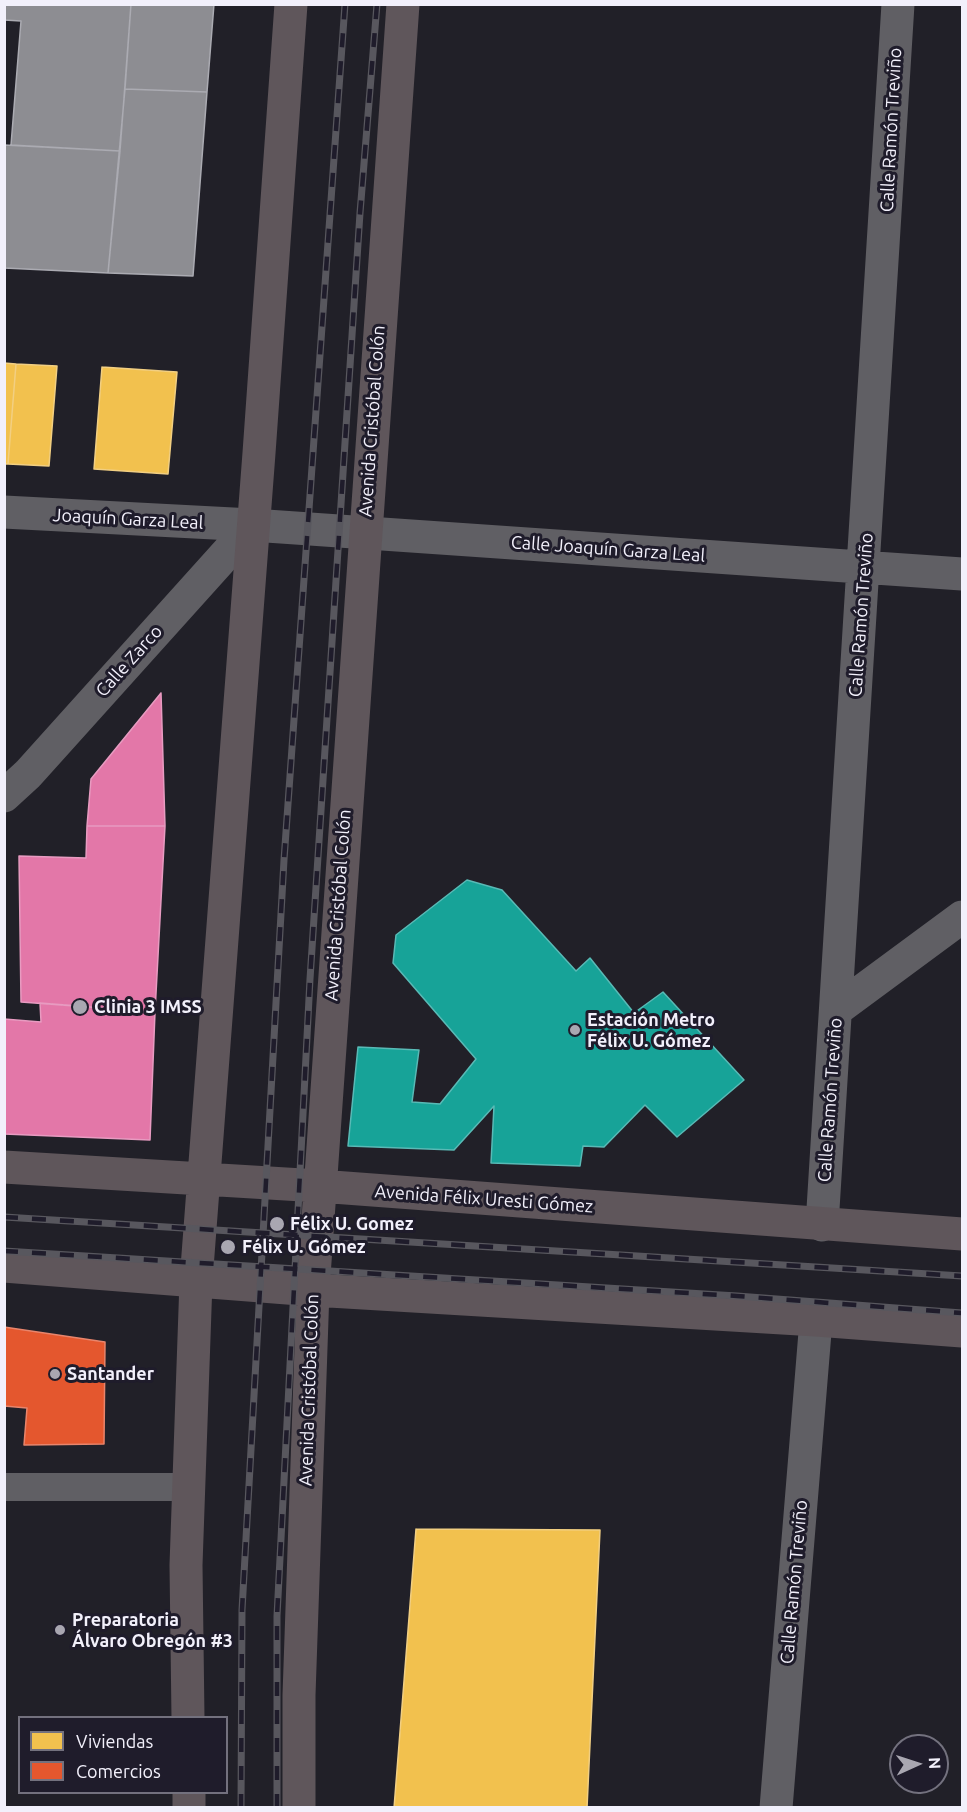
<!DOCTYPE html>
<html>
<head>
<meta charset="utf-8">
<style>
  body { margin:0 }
  #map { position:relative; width:967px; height:1812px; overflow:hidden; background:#212028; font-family:Ubuntu,sans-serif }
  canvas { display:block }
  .frame { position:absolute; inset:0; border:6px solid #f2f0fb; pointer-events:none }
  .legend { position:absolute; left:18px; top:1716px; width:210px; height:78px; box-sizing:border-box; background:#1f1c2b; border:2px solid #73717e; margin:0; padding:8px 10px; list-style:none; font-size:18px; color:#f2f0fb }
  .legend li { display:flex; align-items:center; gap:12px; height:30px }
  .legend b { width:30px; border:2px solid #73717e }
  .north { position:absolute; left:889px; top:1734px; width:60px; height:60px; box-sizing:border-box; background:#1f1c2b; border:2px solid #73717e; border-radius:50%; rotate:87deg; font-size:16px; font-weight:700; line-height:24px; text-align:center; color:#f2f0fb }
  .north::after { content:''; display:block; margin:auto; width:21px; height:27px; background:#a9a7b1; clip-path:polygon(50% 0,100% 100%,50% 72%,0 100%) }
</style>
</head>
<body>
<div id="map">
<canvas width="967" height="1812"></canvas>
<div class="frame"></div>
<ul class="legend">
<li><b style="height:16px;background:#f2c14e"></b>Viviendas</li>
<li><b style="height:16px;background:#e4572e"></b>Comercios</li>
</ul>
<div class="north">N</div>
</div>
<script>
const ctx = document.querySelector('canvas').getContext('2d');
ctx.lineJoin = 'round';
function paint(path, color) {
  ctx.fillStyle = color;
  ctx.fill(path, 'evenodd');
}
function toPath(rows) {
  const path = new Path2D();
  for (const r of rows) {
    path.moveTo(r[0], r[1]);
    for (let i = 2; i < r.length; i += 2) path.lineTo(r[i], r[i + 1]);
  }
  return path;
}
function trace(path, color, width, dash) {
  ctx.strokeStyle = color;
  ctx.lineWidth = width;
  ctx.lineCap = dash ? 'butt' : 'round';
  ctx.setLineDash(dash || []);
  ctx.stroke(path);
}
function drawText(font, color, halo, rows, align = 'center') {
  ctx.font = font + ' Ubuntu,sans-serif';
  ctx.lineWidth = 6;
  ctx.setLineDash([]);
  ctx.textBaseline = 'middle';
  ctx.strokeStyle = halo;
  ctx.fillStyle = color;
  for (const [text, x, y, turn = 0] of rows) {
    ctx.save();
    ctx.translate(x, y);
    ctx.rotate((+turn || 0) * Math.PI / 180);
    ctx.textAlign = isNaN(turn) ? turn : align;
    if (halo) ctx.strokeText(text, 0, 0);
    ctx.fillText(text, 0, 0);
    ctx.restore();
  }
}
const homes = toPath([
  [4,363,16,364,8,464,4,464,4,363],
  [16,364,57,366,49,466,8,464,16,364],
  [102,367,177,372,168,474,94,469,102,367],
  [416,1529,600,1530,587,1808,394,1808,416,1529]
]);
paint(homes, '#f2c14e');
trace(homes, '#f2cf82', 1.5);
const shops = toPath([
  [4,1327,105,1342,104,1444,24,1445,27,1408,4,1406,4,1327]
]);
paint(shops, '#e4572e');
trace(shops, '#e8856c', 1.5);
const health = toPath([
  [161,693,165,826,87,826,91,779,161,693],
  [87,826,165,826,155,1012,21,1002,19,856,86,858,87,826],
  [40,1003,155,1012,150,1140,4,1134,4,1019,41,1022,40,1003]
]);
paint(health, '#e377a8');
trace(health, '#e89bc1', 1.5);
const public = toPath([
  [467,880,502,890,576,971,590,958,634,1013,663,992,744,1080,677,1137,645,1105,604,1147,583,1146,580,1166,491,1163,494,1106,454,1150,348,1146,358,1047,419,1050,412,1102,440,1104,476,1059,393,963,396,935,467,880]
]);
paint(public, '#17a398');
trace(public, '#59bab6', 1.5);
const industry = toPath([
  [4,4,131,4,120,151,11,145,21,21,4,20,4,4],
  [131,4,214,4,207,92,125,89,131,4],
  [125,89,207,92,193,276,108,273,125,89],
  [4,145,120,151,108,273,4,268,4,145]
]);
paint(industry, '#8d8d92');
trace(industry, '#ababb2', 1.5);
trace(toPath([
  [4,1487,188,1487]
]), '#605f64', 28);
trace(toPath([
  [4,512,252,525,962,574],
  [4,796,28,774,252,525],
  [836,1010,962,917],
  [822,1225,898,4],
  [776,1808,816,1320]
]), '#605f64', 33);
trace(toPath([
  [4,1167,319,1186,962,1234],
  [4,1266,313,1290,816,1320,962,1331],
  [188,1718,186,1565,196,1281,259,453,291,4],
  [189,1792,189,1808],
  [299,1808,299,1695,313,1290,403,4]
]), '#5f565b', 33);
const rail = toPath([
  [4,1217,962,1276],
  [4,1251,737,1296,962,1313],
  [241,1808,242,1610,284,860,345,4],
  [277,1808,277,1616,310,979,360,213,377,4]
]);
trace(rail, '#58575e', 7);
trace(rail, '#1f1c2b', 4.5, [14]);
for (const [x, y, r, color] of [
  [80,1007,8,"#a9a7b1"],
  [575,1030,6,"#a9a7b1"],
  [277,1224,8,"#a9a7b1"],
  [228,1247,8,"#a9a7b1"],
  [55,1374,6,"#a9a7b1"],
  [60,1630,6,"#a9a7b1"]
]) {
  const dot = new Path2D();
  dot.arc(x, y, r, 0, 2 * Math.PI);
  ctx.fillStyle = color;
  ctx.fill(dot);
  trace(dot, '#1f1c2b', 2);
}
drawText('18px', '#f2f0fb', '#1f1c2b', [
  ["Calle Ramón Treviño",891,130,-87],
  ["Avenida Cristóbal Colón",372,421,-86],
  ["Joaquín Garza Leal",128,519,3],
  ["Calle Joaquín Garza Leal",608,549,4],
  ["Calle Ramón Treviño",861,615,-86],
  ["Calle Zarco",129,661,-48],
  ["Avenida Cristóbal Colón",338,905,-86],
  ["Calle Ramón Treviño",830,1100,-86],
  ["Avenida Félix Uresti Gómez",484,1199,4],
  ["Avenida Cristóbal Colón",309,1390,-88],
  ["Calle Ramón Treviño",794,1582,-85]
]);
drawText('bold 18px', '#f2f0fb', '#1f1c2b', [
  ["Clinia 3 IMSS",94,1007],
  ["Estación Metro",587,1020],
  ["Félix U. Gómez",587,1041],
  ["Félix U. Gomez",290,1224],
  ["Félix U. Gómez",242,1247],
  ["Santander",67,1374],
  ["Preparatoria",72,1620],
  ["Álvaro Obregón #3",72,1641]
], 'left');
</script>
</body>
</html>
